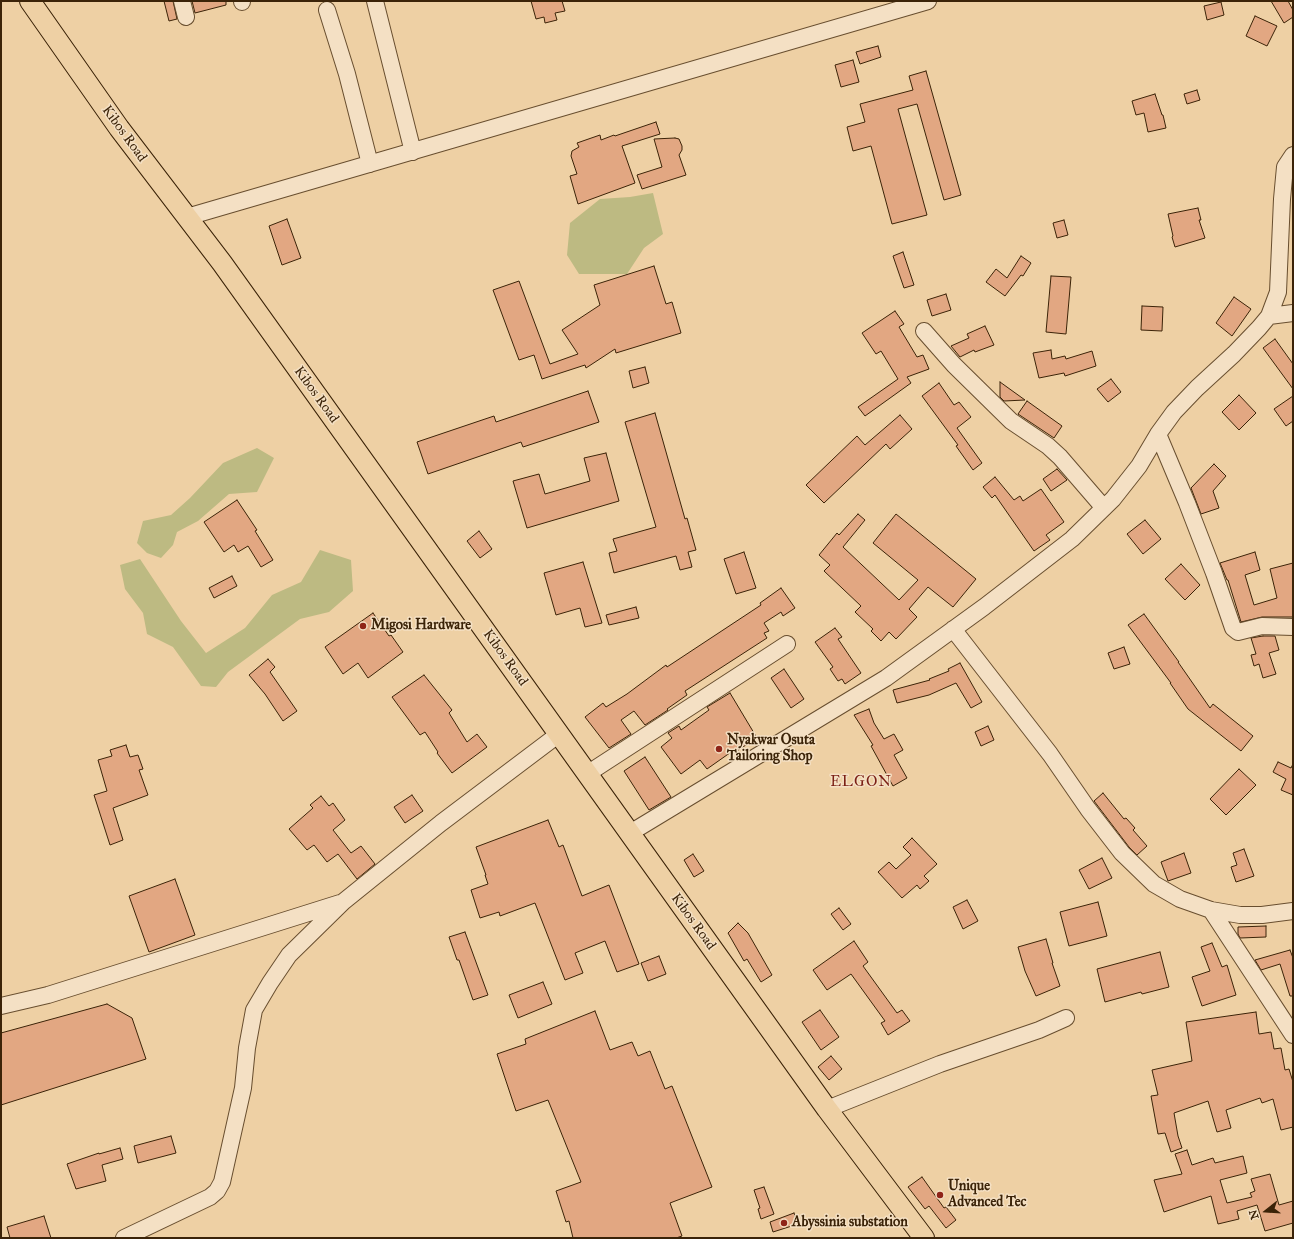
<!DOCTYPE html>
<html>
<head>
<meta charset="utf-8">
<style>
  body { margin:0 }
  #map { position:relative; width:1294px; height:1239px; overflow:hidden; background:#eed0a4; font-family:"IM FELL Great Primer",serif }
  canvas { display:block }
  .frame { position:absolute; inset:0; border:2px solid #3b2308; pointer-events:none }
  .north { position:absolute; left:1246px; top:1191px; width:40px; height:40px; -webkit-text-stroke:3px #f4e0c4; paint-order:stroke; rotate:253deg; font-size:11px; font-weight:700; line-height:16px; text-align:center; color:#3b2308 }
  .north::after { content:''; display:block; margin:auto; width:14px; height:18px; background:#3b2308; clip-path:polygon(50% 0,100% 100%,50% 72%,0 100%) }
</style>
</head>
<body>
<div id="map">
<canvas width="1294" height="1239"></canvas>
<div class="frame"></div>
<div class="north">N</div>
</div>
<script>
const ctx = document.querySelector('canvas').getContext('2d');
ctx.lineJoin = 'round';
function paint(path, color) {
  ctx.fillStyle = color;
  ctx.fill(path, 'evenodd');
}
function toPath(rows) {
  const path = new Path2D();
  for (const r of rows) {
    path.moveTo(r[0], r[1]);
    for (let i = 2; i < r.length; i += 2) path.lineTo(r[i], r[i + 1]);
  }
  return path;
}
function trace(path, color, width, dash) {
  ctx.strokeStyle = color;
  ctx.lineWidth = width;
  ctx.lineCap = dash ? 'butt' : 'round';
  ctx.setLineDash(dash || []);
  ctx.stroke(path);
}
function drawText(font, color, halo, rows, align = 'center') {
  ctx.font = font + ' "IM FELL Great Primer",serif';
  ctx.lineWidth = 3;
  ctx.setLineDash([]);
  ctx.textBaseline = 'middle';
  ctx.strokeStyle = halo;
  ctx.fillStyle = color;
  for (const [text, x, y, turn = 0] of rows) {
    ctx.save();
    ctx.translate(x, y);
    ctx.rotate((+turn || 0) * Math.PI / 180);
    ctx.textAlign = isNaN(turn) ? turn : align;
    if (halo) ctx.strokeText(text, 0, 0);
    ctx.fillText(text, 0, 0);
    ctx.restore();
  }
}
paint(toPath([
  [653,193,663,234,644,248,627,274,579,274,567,255,570,223,600,199,630,197],
  [257,448,274,458,257,492,229,494,198,521,177,532,173,545,161,558,147,553,137,543,143,521,171,515,190,498,223,463],
  [320,550,351,560,353,591,329,612,300,619,228,672,216,687,201,686,173,647,147,634,143,613,125,589,120,565,140,559,181,621,206,653,245,628,272,595,301,582]
]), '#bdba82');
const building = toPath([
  [164,1,173,1,177,19,169,21,164,1],
  [192,1,226,1,226,5,195,13,192,1],
  [531,1,562,1,565,11,555,13,557,20,545,23,544,17,536,19,531,1],
  [1271,1,1288,1,1293,10,1293,17,1284,23,1271,1],
  [1221,2,1224,15,1207,20,1204,6,1221,2],
  [1255,16,1277,26,1267,46,1246,36,1255,16],
  [878,46,881,57,860,64,856,52,878,46],
  [853,60,859,82,841,87,835,65,853,60],
  [926,71,961,195,944,200,917,104,898,109,927,215,892,224,871,146,853,151,847,127,865,122,860,104,913,90,909,76,926,71],
  [1197,90,1200,100,1187,104,1184,94,1197,90],
  [1155,94,1162,115,1163,115,1166,128,1148,132,1144,113,1136,115,1132,101,1155,94],
  [656,122,660,134,622,146,635,183,578,204,570,176,577,174,571,156,572,151,579,147,577,143,600,135,601,140,614,135,615,136,656,122],
  [675,138,679,139,682,146,682,150,679,155,686,175,642,189,637,175,662,167,654,139,675,138],
  [1198,208,1201,220,1199,220,1205,238,1175,247,1172,237,1173,236,1168,214,1198,208],
  [287,219,301,258,282,265,269,226,287,219],
  [1064,220,1068,235,1057,238,1053,223,1064,220],
  [903,252,914,285,904,288,893,256,903,252],
  [1021,256,1031,263,1023,276,1021,275,1005,296,986,282,996,269,1007,278,1021,256],
  [654,266,666,304,672,302,681,333,616,353,615,349,586,368,585,365,542,379,534,355,519,360,493,290,519,281,550,364,578,354,562,330,600,305,594,285,654,266],
  [1051,276,1071,277,1066,334,1046,332,1051,276],
  [946,294,951,310,932,316,927,300,946,294],
  [1234,297,1251,309,1232,336,1216,323,1234,297],
  [1142,306,1163,307,1162,331,1141,330,1142,306],
  [895,311,904,324,899,327,917,357,923,355,929,369,907,377,911,383,865,416,858,407,898,379,881,351,876,354,862,333,895,311],
  [985,326,994,345,975,352,974,350,960,357,951,346,969,338,967,334,985,326],
  [1275,339,1293,364,1293,389,1263,348,1275,339],
  [1051,350,1052,359,1065,356,1066,359,1092,351,1096,366,1065,376,1064,373,1039,378,1033,353,1051,350],
  [645,367,649,383,633,388,629,371,645,367],
  [1111,379,1121,392,1108,402,1097,389,1111,379],
  [1000,382,1025,400,1004,401,1000,397,1000,382],
  [939,383,954,405,959,402,971,417,957,428,982,463,973,470,956,446,958,445,922,396,939,383],
  [588,391,599,422,523,447,521,442,428,474,417,442,494,416,496,422,588,391],
  [1239,395,1256,413,1239,430,1222,412,1239,395],
  [1293,396,1293,421,1286,426,1274,409,1293,396],
  [1027,401,1062,426,1054,438,1018,414,1027,401],
  [655,413,685,519,687,518,696,550,688,552,692,567,680,570,676,556,614,573,609,553,617,551,613,539,656,527,625,422,655,413],
  [900,415,912,429,890,449,886,444,824,503,806,485,857,436,865,445,900,415],
  [606,453,619,501,527,528,513,481,539,474,545,494,590,481,584,458,606,453],
  [1214,464,1226,476,1213,491,1219,508,1201,514,1191,488,1214,464],
  [1057,469,1067,480,1051,491,1043,479,1057,469],
  [995,477,1014,500,1020,496,1023,501,1041,489,1064,522,1046,535,1050,540,1034,551,995,495,992,498,983,487,995,477],
  [237,500,257,530,255,531,273,560,261,567,248,546,238,552,234,545,224,552,204,522,237,500],
  [858,514,865,520,843,547,899,600,918,580,873,543,896,514,976,579,953,607,928,587,909,609,917,617,896,639,889,632,881,641,871,631,873,629,855,612,861,606,824,571,830,565,819,555,837,533,839,535,858,514],
  [1145,520,1161,539,1143,554,1127,534,1145,520],
  [479,531,492,549,480,558,467,541,479,531],
  [744,552,756,588,736,594,724,559,744,552],
  [1255,552,1260,570,1245,575,1254,605,1277,598,1270,569,1293,563,1293,617,1262,617,1241,622,1228,580,1227,580,1220,563,1255,552],
  [583,562,602,623,585,627,580,608,556,615,544,573,583,562],
  [1181,564,1200,585,1185,600,1165,579,1181,564],
  [232,576,237,586,214,598,209,588,232,576],
  [781,588,795,608,783,616,781,612,764,623,769,631,764,633,767,638,685,691,687,695,667,709,668,710,645,725,634,711,621,720,631,734,609,748,585,717,603,703,606,707,627,694,666,665,667,667,761,605,760,603,781,588],
  [636,607,639,618,609,625,606,615,636,607],
  [373,613,389,636,391,635,403,652,368,678,358,663,343,674,325,647,373,613],
  [1144,614,1179,662,1178,662,1210,708,1213,704,1253,736,1241,751,1188,709,1170,683,1171,683,1128,625,1144,614],
  [835,628,842,637,838,639,861,673,845,684,842,679,838,681,830,669,833,667,815,642,835,628],
  [1263,636,1275,636,1279,650,1269,653,1276,674,1263,678,1259,664,1254,666,1251,655,1256,654,1251,638,1263,636],
  [1124,647,1130,664,1114,669,1108,653,1124,647],
  [268,659,275,667,270,672,297,711,283,721,265,694,249,675,268,659],
  [960,663,982,702,971,708,956,683,929,695,897,703,893,690,930,680,929,679,949,671,948,669,960,663],
  [784,669,804,699,791,708,771,678,784,669],
  [424,675,452,710,449,713,467,742,477,734,487,747,452,773,437,753,438,752,425,732,420,735,392,697,424,675],
  [730,693,757,738,735,752,734,750,707,769,700,760,681,774,661,747,672,738,668,733,679,726,681,730,709,710,707,707,730,693],
  [869,709,874,723,884,739,894,734,903,750,894,755,907,778,893,786,871,746,873,745,854,715,869,709],
  [988,726,994,740,981,746,975,732,988,726],
  [126,745,130,757,138,755,143,769,139,770,148,795,113,808,123,840,110,845,94,795,107,791,98,760,112,756,110,750,126,745],
  [645,757,671,797,649,810,624,771,645,757],
  [1278,762,1291,768,1293,764,1293,795,1281,790,1286,779,1273,772,1278,762],
  [1239,769,1256,785,1226,815,1210,799,1239,769],
  [1103,793,1124,819,1126,818,1135,828,1133,830,1147,846,1137,855,1129,847,1094,801,1103,793],
  [412,795,423,811,405,823,394,807,412,795],
  [321,796,329,806,333,803,345,820,333,830,351,853,361,846,375,864,357,879,338,854,327,862,314,845,307,850,289,829,313,808,310,805,321,796],
  [548,820,559,847,563,845,582,896,609,885,639,964,617,972,605,941,575,953,583,973,565,980,535,903,500,916,499,912,480,918,471,890,488,884,485,875,486,875,476,847,548,820],
  [912,838,937,864,924,876,929,881,920,889,917,885,902,898,878,872,889,862,896,869,911,855,903,847,912,838],
  [1244,849,1254,876,1236,882,1231,867,1237,865,1233,853,1244,849],
  [1184,853,1191,873,1168,881,1161,862,1184,853],
  [693,854,704,871,694,877,684,860,693,854],
  [1102,858,1112,878,1089,889,1079,870,1102,858],
  [175,879,195,935,149,952,129,896,175,879],
  [967,900,978,921,963,929,953,907,967,900],
  [1098,902,1107,936,1069,946,1060,912,1098,902],
  [839,908,851,924,843,930,831,914,839,908],
  [738,923,748,933,772,975,761,982,747,959,744,961,728,933,738,923],
  [1266,926,1266,937,1240,938,1238,934,1238,927,1266,926],
  [465,932,488,995,473,1000,459,960,457,960,449,937,465,932],
  [1046,939,1053,963,1052,963,1060,986,1036,996,1025,971,1018,947,1046,939],
  [854,941,868,962,863,966,897,1013,902,1010,910,1021,888,1035,881,1023,885,1021,851,974,827,990,813,970,854,941],
  [1212,943,1222,967,1227,965,1236,995,1202,1006,1192,977,1210,971,1201,947,1212,943],
  [1290,950,1293,958,1293,996,1290,996,1280,964,1261,970,1255,960,1290,950],
  [1160,952,1169,987,1142,994,1141,992,1105,1002,1097,969,1160,952],
  [659,956,666,974,648,981,641,963,659,956],
  [543,982,552,1004,518,1018,509,995,543,982],
  [107,1004,132,1018,146,1059,1,1105,1,1033,107,1004],
  [820,1010,839,1037,821,1050,802,1022,820,1010],
  [595,1011,610,1050,632,1042,638,1056,650,1051,665,1089,672,1086,712,1187,670,1203,682,1236,676,1238,573,1238,569,1221,566,1222,556,1191,581,1182,548,1100,516,1111,497,1054,526,1044,525,1039,595,1011],
  [1256,1012,1259,1034,1271,1032,1274,1049,1281,1048,1285,1070,1289,1069,1293,1082,1293,1127,1281,1130,1273,1099,1262,1103,1260,1098,1226,1110,1231,1128,1217,1132,1208,1101,1174,1113,1178,1136,1182,1148,1171,1152,1165,1133,1158,1134,1151,1096,1158,1095,1152,1070,1192,1061,1186,1022,1256,1012],
  [831,1056,842,1069,829,1080,818,1067,831,1056],
  [171,1136,176,1153,138,1163,134,1146,171,1136],
  [120,1148,123,1159,102,1165,106,1181,76,1189,67,1164,99,1153,99,1154,120,1148],
  [1187,1150,1192,1165,1213,1158,1215,1163,1243,1156,1247,1173,1220,1180,1227,1203,1252,1197,1250,1193,1255,1191,1251,1179,1270,1174,1279,1205,1293,1201,1293,1223,1265,1231,1257,1205,1237,1211,1239,1219,1218,1224,1211,1196,1164,1212,1154,1180,1182,1174,1175,1154,1187,1150],
  [922,1177,944,1208,946,1207,956,1220,946,1228,929,1206,925,1209,908,1187,922,1177],
  [764,1187,774,1214,761,1219,758,1209,760,1208,754,1190,764,1187],
  [794,1213,798,1224,773,1232,770,1222,794,1213],
  [44,1216,51,1238,10,1238,7,1227,44,1216]
]);
paint(building, '#e2a782');
trace(building, '#3b2308', 1);
const minor = toPath([
  [182,1,186,17],
  [242,1,242,2],
  [375,1,413,152],
  [327,10,347,74,370,164],
  [187,217,928,1],
  [1269,316,1293,313],
  [924,331,954,365,1011,421,1048,446,1060,457,1104,508],
  [1158,434,1187,503,1214,573,1233,628,1238,632,1262,626,1293,627],
  [953,629,1050,754,1088,809,1122,853,1154,884,1180,899,1211,910,1240,915,1262,915,1293,911],
  [587,774,787,644],
  [630,833,886,678,984,607,1072,539,1113,499,1139,466,1158,434,1174,412,1197,388,1234,354,1259,328,1269,316,1278,292,1282,199,1285,167,1293,155],
  [1211,910,1293,1035],
  [1,1006,48,995,340,903],
  [827,1109,940,1064,1039,1030,1066,1018],
  [124,1238,210,1197,217,1191,222,1182,243,1088,247,1048,254,1010,270,983,289,955,343,902,441,823,559,734]
]);
const major = toPath([
  [30,1,119,128,222,263,827,1109,924,1238]
]);
trace(minor, '#684e2f', 18);
trace(major, '#3b2308', 22);
trace(minor, '#f4e0c4', 16);
trace(major, '#eed0a4', 20);
for (const [x, y, r, color] of [
  [363,626,4,"#8f2418"],
  [719,749,4,"#8f2418"],
  [940,1195,4,"#8f2418"],
  [784,1223,4,"#8f2418"]
]) {
  const dot = new Path2D();
  dot.arc(x, y, r, 0, 2 * Math.PI);
  ctx.fillStyle = color;
  ctx.fill(dot);
  trace(dot, '#f4e0c4', 1.5);
}
drawText('14px', '#3b2308', '#f4e0c4', [
  ["Kibos Road",124,134,54],
  ["Kibos Road",316,395,54],
  ["Kibos Road",505,658,54],
  ["Kibos Road",693,922,54]
]);
drawText('bold 14px', '#3b2308', '#f4e0c4', [
  ["Migosi Hardware",371,626],
  ["Nyakwar Osuta",727,741],
  ["Tailoring Shop",727,757],
  ["Unique",948,1187],
  ["Advanced Tec",948,1203],
  ["Abyssinia substation",792,1223]
], 'left');
ctx.letterSpacing = '1px';
drawText('15px', '#7a1f14', '#f4e0c4', [
  ["ELGON",861,782]
]);
ctx.letterSpacing = '0px';
</script>
</body>
</html>
